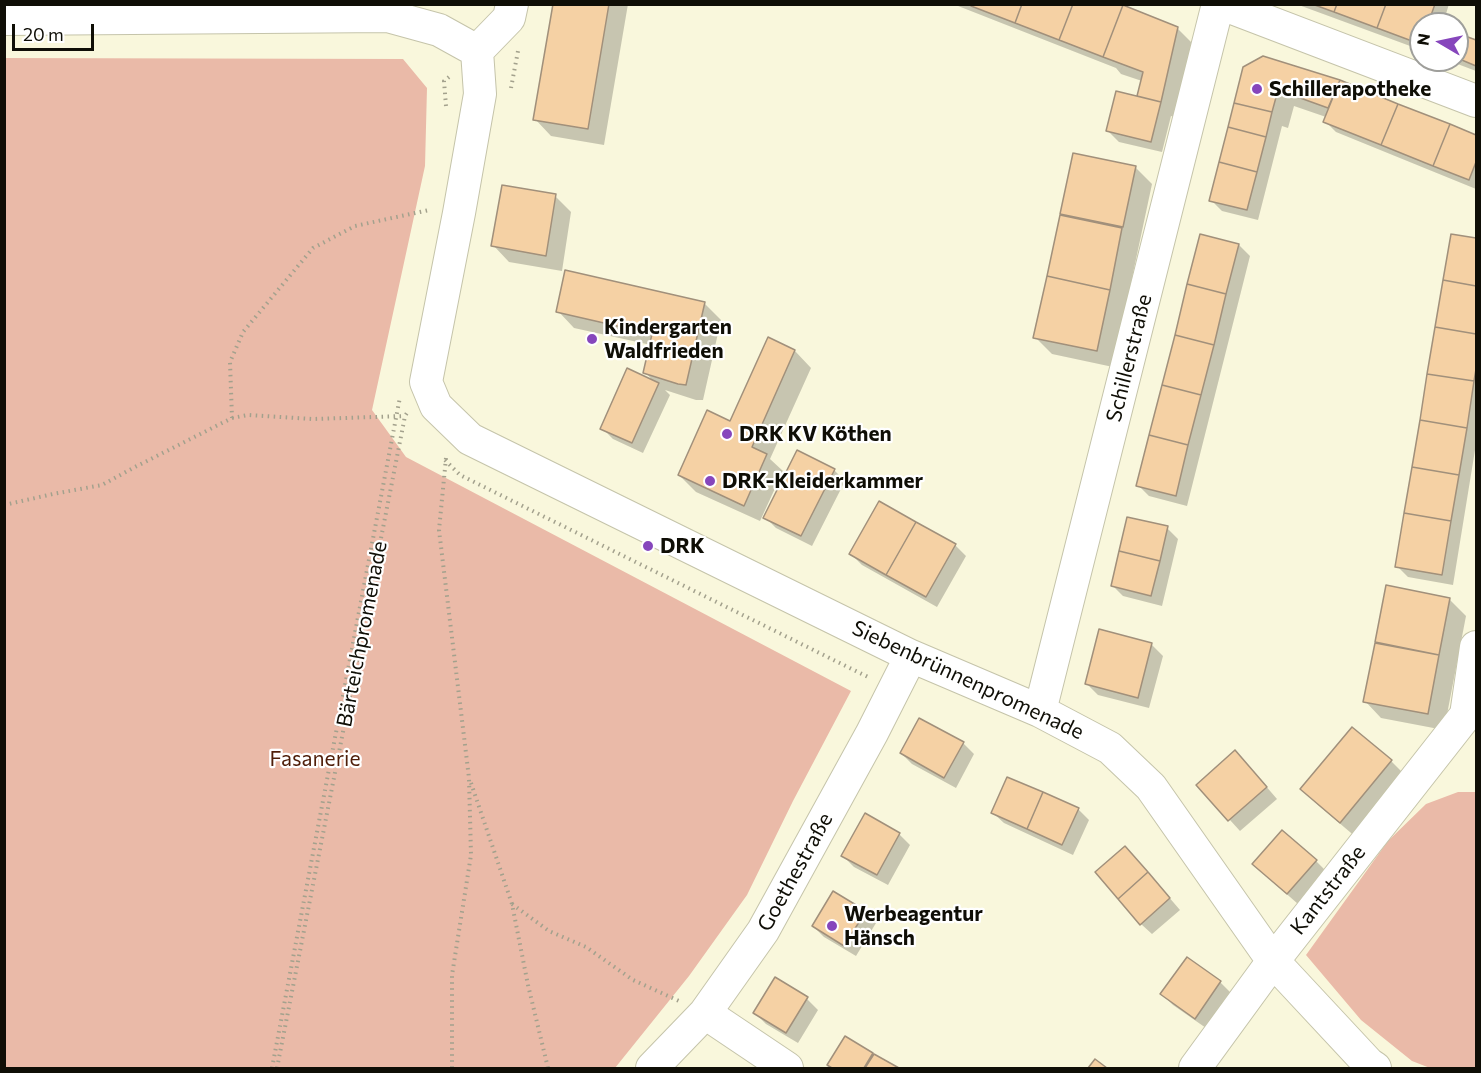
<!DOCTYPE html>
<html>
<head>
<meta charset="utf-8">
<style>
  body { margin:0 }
  #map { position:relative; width:1481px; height:1073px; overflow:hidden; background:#f9f7dc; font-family:Commissioner,sans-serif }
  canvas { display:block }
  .frame { position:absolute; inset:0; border:6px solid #0f0e06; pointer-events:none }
  .north { position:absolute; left:1409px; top:12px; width:60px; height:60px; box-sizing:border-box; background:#fff; border:2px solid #9f9f9b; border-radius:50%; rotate:279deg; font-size:16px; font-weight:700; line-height:24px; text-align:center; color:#0f0e06 }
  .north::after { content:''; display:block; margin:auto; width:21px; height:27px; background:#8646bc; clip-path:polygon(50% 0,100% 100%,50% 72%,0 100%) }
  .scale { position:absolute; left:12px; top:24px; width:82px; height:27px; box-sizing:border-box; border:3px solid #0f0e06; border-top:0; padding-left:8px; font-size:18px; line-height:21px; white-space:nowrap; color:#0f0e06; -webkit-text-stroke:4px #fff; paint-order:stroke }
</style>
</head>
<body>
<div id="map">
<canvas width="1481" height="1073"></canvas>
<div class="frame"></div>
<div class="north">N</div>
<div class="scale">20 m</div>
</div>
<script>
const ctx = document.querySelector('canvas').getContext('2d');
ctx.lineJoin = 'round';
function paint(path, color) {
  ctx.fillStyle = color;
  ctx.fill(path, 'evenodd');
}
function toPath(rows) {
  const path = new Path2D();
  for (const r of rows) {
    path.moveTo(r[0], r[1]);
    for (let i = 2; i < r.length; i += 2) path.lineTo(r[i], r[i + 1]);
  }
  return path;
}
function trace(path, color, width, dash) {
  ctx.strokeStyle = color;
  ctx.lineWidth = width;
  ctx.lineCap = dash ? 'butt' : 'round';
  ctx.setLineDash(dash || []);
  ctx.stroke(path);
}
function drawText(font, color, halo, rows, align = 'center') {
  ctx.font = font + ' Commissioner,sans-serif';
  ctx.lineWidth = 4.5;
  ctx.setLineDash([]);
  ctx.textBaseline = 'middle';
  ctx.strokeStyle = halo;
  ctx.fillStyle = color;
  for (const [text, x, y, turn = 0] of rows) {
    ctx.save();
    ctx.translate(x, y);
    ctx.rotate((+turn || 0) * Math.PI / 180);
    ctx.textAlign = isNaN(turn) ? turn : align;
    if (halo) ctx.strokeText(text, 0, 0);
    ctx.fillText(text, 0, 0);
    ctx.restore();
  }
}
paint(toPath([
  [5,58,403,59,427,88,425,166,372,410,406,457,851,691,793,801,747,895,689,976,615,1068,5,1068],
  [1458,792,1476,792,1476,1068,1430,1068,1412,1061,1361,1020,1306,955,1388,841,1426,804]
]), '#eabaa8');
paint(toPath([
  [555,4,628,4,604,145,551,136,535,119],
  [953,4,1119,4,1177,28,1194,45,1177,118,1171,116,1162,152,1119,142,1108,131,1142,99,1139,96,1142,81,1121,74,1116,68],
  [1296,4,1449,4,1443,24,1421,24,1421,50],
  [1457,35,1476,42,1476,71,1447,60,1457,60],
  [1245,68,1339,82,1476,136,1476,189,1336,132,1325,121,1326,117,1294,106,1288,128,1282,126,1258,220,1222,211,1211,200],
  [1074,154,1135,167,1152,184,1113,367,1052,354,1035,337],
  [555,196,571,212,562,271,509,262,493,245],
  [1452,236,1476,240,1476,444,1453,585,1408,577,1397,566],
  [1239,245,1250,256,1187,506,1149,496,1138,485],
  [566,272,705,304,721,320,703,400,696,400,665,390,670,395,643,453,613,439,602,428,654,382,645,372,651,345,574,328,558,311],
  [769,339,795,351,811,368,770,459,783,471,760,521,696,492,679,475,730,423],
  [834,470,845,481,812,546,776,528,765,517],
  [1167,528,1178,539,1162,606,1123,596,1112,585],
  [955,545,966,556,937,607,862,565,851,554],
  [1387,587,1449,599,1466,616,1444,730,1381,718,1365,701],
  [1100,631,1152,645,1163,656,1149,708,1098,695,1087,684],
  [1352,729,1391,761,1408,778,1357,838,1318,805,1302,789],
  [963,743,974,754,956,788,912,764,901,753],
  [1246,763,1277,799,1240,831,1198,785],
  [1078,809,1089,820,1073,855,1004,823,993,813],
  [899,834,910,845,888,885,854,867,843,856],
  [1136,859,1180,910,1152,934,1141,924],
  [1316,861,1327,872,1298,904,1265,875],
  [865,912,876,923,856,956,824,937,813,926],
  [1187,959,1220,982,1231,993,1206,1028,1173,1005,1162,994],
  [775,979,807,999,818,1010,798,1043,766,1024,755,1013],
  [846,1038,896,1068,832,1068,829,1065]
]), '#0003');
const building = toPath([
  [553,4,609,4,588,129,533,120,553,4],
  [971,4,1022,4,1015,23,971,6,971,4],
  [1022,4,1073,4,1059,40,1015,23,1022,4],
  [1073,4,1123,5,1103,57,1059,40,1073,4],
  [1312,4,1337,4,1334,12,1312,4],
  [1337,4,1386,4,1377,28,1334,12,1337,4],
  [1386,4,1435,4,1428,24,1421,24,1420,44,1377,28,1386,4],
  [1123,5,1178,27,1161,102,1137,96,1143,72,1103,57,1123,5],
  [1457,33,1476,40,1476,66,1457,58,1457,33],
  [1263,56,1340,80,1328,108,1278,90,1272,112,1234,103,1243,67,1263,56],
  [1340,80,1398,104,1381,145,1323,122,1340,80],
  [1116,91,1161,102,1151,142,1106,131,1116,91],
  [1234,103,1272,112,1266,137,1228,127,1234,103],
  [1398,104,1450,124,1433,166,1381,145,1398,104],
  [1450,124,1476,135,1476,162,1469,180,1433,166,1450,124],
  [1228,127,1266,137,1257,172,1219,162,1228,127],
  [1073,153,1136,166,1123,227,1060,214,1073,153],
  [1219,162,1257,172,1247,210,1209,201,1219,162],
  [502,185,556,194,546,256,491,246,502,185],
  [1060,215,1122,228,1110,290,1047,276,1060,215],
  [1200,234,1239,244,1226,294,1187,284,1200,234],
  [1451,234,1476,238,1476,286,1443,280,1451,234],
  [565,270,705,302,686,385,678,384,643,373,652,334,556,312,565,270],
  [1047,276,1110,290,1097,351,1033,338,1047,276],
  [1443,280,1476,286,1476,334,1435,327,1443,280],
  [1187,284,1226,294,1214,345,1175,335,1187,284],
  [1435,327,1476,334,1476,369,1474,381,1427,374,1435,327],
  [1175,335,1214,345,1201,395,1162,385,1175,335],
  [768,337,795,350,752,447,767,454,744,506,678,475,707,410,730,421,768,337],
  [627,368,659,383,632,443,600,429,627,368],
  [1427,374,1474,381,1467,428,1420,420,1427,374],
  [1162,385,1201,395,1188,445,1149,435,1162,385],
  [1420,420,1467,428,1459,475,1412,467,1420,420],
  [1149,435,1188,445,1176,496,1136,486,1149,435],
  [797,450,835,469,801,536,763,518,797,450],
  [1412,467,1459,475,1451,521,1404,513,1412,467],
  [879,501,916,522,886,575,849,554,879,501],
  [1404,513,1451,521,1442,575,1395,567,1404,513],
  [1127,517,1168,526,1160,561,1119,551,1127,517],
  [916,522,956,544,926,597,886,575,916,522],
  [1119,551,1160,561,1151,596,1111,586,1119,551],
  [1386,585,1450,598,1439,655,1375,642,1386,585],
  [1099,629,1152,643,1138,698,1085,684,1099,629],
  [1375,643,1439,655,1428,714,1363,702,1375,643],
  [919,718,964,742,944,778,900,753,919,718],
  [1352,727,1392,760,1340,823,1300,789,1352,727],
  [1235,750,1267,787,1228,821,1196,785,1235,750],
  [1007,777,1043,792,1027,829,991,813,1007,777],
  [1043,792,1079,808,1062,845,1027,829,1043,792],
  [865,813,900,833,877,875,841,856,865,813],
  [1282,830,1317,860,1287,894,1252,864,1282,830],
  [1125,846,1148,872,1118,899,1095,872,1125,846],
  [1148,872,1170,898,1140,925,1118,899,1148,872],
  [833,891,866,911,844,946,812,926,833,891],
  [1187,957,1221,981,1195,1019,1160,994,1187,957],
  [775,977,808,997,786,1033,753,1013,775,977],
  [845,1036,873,1053,864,1068,832,1068,827,1065,845,1036],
  [874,1054,899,1068,865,1068,874,1054],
  [1095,1059,1107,1068,1088,1068,1095,1059]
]);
paint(building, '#f5d1a4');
trace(building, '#a1907b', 1.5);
const minor = toPath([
  [512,4,509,18,477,51,480,94,459,213,426,382,436,406,470,439,911,656,1040,711,1110,748,1151,787,1273,961,1369,1064,1375,1068],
  [1222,4,1476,101],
  [4,19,388,16,439,30,477,51],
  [1040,711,1218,4],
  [705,1013,787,1068],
  [652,1068,705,1013,763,931,872,733,911,656],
  [1195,1068,1273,961,1466,715,1476,647]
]);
trace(minor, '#c5c4aa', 34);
trace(toPath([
  [511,88,518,51],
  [446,106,444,81,449,77],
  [232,418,248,415,313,419,405,416],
  [446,458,439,530,469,778,471,855,452,975,452,1068],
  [445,460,460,475,870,678],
  [4,505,53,494,102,485,133,468,232,418,230,362,243,332,313,248,355,226,429,210],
  [471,783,512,904,528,985,548,1068],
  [512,904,549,931,586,947,633,980,679,1001],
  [272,1068,400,397],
  [277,1068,405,416,407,413]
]), '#a3a18d', 4, [1.5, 4.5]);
trace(minor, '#fff', 32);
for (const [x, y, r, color] of [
  [1257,89,6,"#8646bc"],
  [592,339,6,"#8646bc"],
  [727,434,6,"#8646bc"],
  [710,481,6,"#8646bc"],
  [648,546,6,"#8646bc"],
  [832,926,6,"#8646bc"]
]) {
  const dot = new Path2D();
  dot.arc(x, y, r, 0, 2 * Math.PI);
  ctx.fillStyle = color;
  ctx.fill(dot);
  trace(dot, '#fff', 2);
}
drawText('bold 21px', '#0f0e06', '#fff', [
  ["Schillerapotheke",1269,89],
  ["Kindergarten",604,327],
  ["Waldfrieden",604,351],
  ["DRK KV Köthen",739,434],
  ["DRK-Kleiderkammer",722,481],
  ["DRK",660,546],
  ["Werbeagentur",844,914],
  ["Hänsch",844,938]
], 'left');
drawText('21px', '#0f0e06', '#fff', [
  ["Schillerstraße",1129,358,-76],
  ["Bärteichpromenade",362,634,-79],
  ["Siebenbrünnenpromenade",968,680,25],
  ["Goethestraße",795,872,-61],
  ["Kantstraße",1328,890,-52]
]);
drawText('21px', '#4f1e09', '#fff', [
  ["Fasanerie",315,759]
]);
</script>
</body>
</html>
